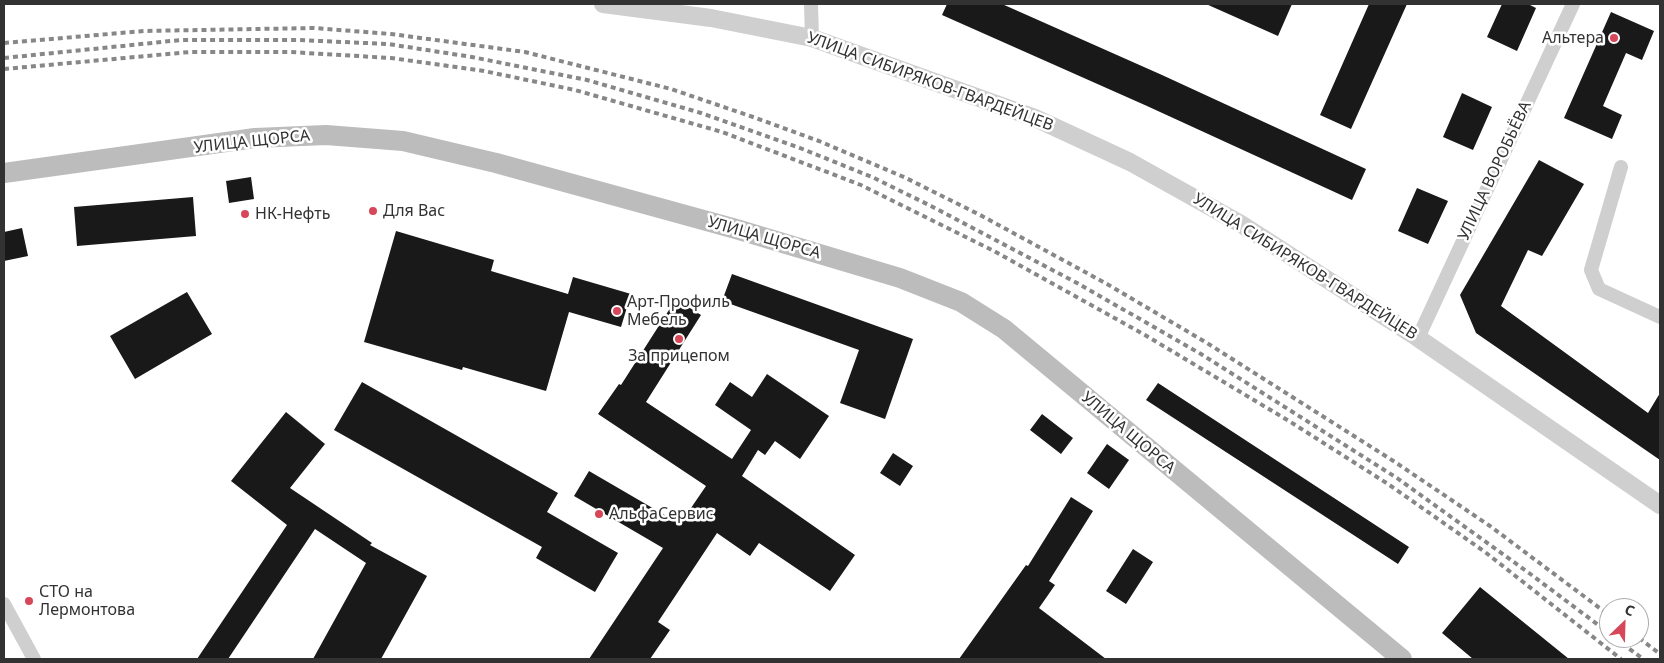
<!DOCTYPE html>
<html>
<head>
<meta charset="utf-8">
<style>
  body { margin:0 }
  #map { position:relative; width:1664px; height:663px; overflow:hidden; background:#fff; font-family:"Noto Sans",sans-serif }
  canvas { display:block }
  .frame { position:absolute; inset:0; border:5px solid #323232; pointer-events:none }
  .north { position:absolute; left:1599px; top:598px; width:50px; height:50px; box-sizing:border-box; background:#fff; border:1px solid #adadad; border-radius:50%; rotate:24deg; font-size:14px; font-weight:700; line-height:20px; text-align:center; color:#323232 }
  .north::after { content:''; display:block; margin:auto; width:18px; height:22px; background:#d54759; clip-path:polygon(50% 0,100% 100%,50% 72%,0 100%) }
</style>
</head>
<body>
<div id="map">
<canvas width="1664" height="663"></canvas>
<div class="frame"></div>
<div class="north">С</div>
</div>
<script>
const ctx = document.querySelector('canvas').getContext('2d');
ctx.lineJoin = 'round';
function paint(path, color) {
  ctx.fillStyle = color;
  ctx.fill(path, 'evenodd');
}
function toPath(rows) {
  const path = new Path2D();
  for (const r of rows) {
    path.moveTo(r[0], r[1]);
    for (let i = 2; i < r.length; i += 2) path.lineTo(r[i], r[i + 1]);
  }
  return path;
}
function trace(path, color, width, dash) {
  ctx.strokeStyle = color;
  ctx.lineWidth = width;
  ctx.lineCap = dash ? 'butt' : 'round';
  ctx.setLineDash(dash || []);
  ctx.stroke(path);
}
function drawText(font, color, halo, rows, align = 'center') {
  ctx.font = font + ' "Noto Sans",sans-serif';
  ctx.lineWidth = 5;
  ctx.setLineDash([]);
  ctx.textBaseline = 'middle';
  ctx.strokeStyle = halo;
  ctx.fillStyle = color;
  for (const [text, x, y, turn = 0] of rows) {
    ctx.save();
    ctx.translate(x, y);
    ctx.rotate((+turn || 0) * Math.PI / 180);
    ctx.textAlign = isNaN(turn) ? turn : align;
    if (halo) ctx.strokeText(text, 0, 0);
    ctx.fillText(text, 0, 0);
    ctx.restore();
  }
}
paint(toPath([
  [947,4,1002,4,1162,75,1366,169,1352,200,1147,106,942,15],
  [1206,4,1292,4,1278,36],
  [1369,4,1407,4,1351,129,1320,115],
  [1502,4,1528,4,1536,8,1517,51,1487,37],
  [1611,12,1654,31,1642,60,1626,53,1603,106,1622,115,1612,139,1564,118],
  [1462,93,1492,107,1473,150,1443,137],
  [1539,160,1584,184,1542,256,1528,250,1501,306,1648,413,1660,393,1660,460,1476,333,1460,295],
  [251,177,254,199,229,203,226,181],
  [1417,188,1448,201,1428,244,1398,231],
  [193,197,196,236,77,246,74,207],
  [22,228,28,256,4,261,4,232],
  [396,231,494,260,491,271,568,294,573,277,631,294,621,327,569,312,546,391,463,367,462,370,364,342],
  [732,274,913,339,885,419,840,403,859,350,722,301],
  [187,292,212,334,135,379,110,336],
  [676,299,701,315,646,402,732,459,751,430,715,405,730,382,752,397,767,374,829,416,800,459,775,441,765,455,758,450,742,476,855,555,830,591,759,543,750,556,717,533,658,622,670,630,650,659,589,659,663,548,574,496,589,471,680,524,706,486,598,414,619,384,621,385],
  [362,382,558,493,547,512,618,553,595,592,536,558,542,547,334,430],
  [1158,383,1409,547,1398,564,1146,400],
  [286,412,325,444,290,488,372,543,370,545,427,576,381,659,313,659,366,563,315,529,228,659,197,659,287,525,231,481],
  [1042,414,1073,438,1061,454,1030,430],
  [1107,444,1129,460,1109,489,1087,473],
  [893,453,913,466,900,486,880,473],
  [1071,497,1093,511,1049,581,1055,585,1039,608,1106,659,959,659,1026,565,1028,566],
  [1133,549,1153,562,1126,604,1106,591],
  [1480,587,1569,659,1473,659,1442,633]
]), '#191919');
trace(toPath([
  [811,4,812,38],
  [1621,167,1591,270,1599,289,1660,317],
  [1418,338,1573,4],
  [4,604,34,659]
]), '#cfcfcf', 14);
trace(toPath([
  [603,4,711,18,812,38,1035,118,1130,162,1241,224,1418,338,1660,505]
]), '#cfcfcf', 18);
trace(toPath([
  [4,173,255,138,326,135,403,141,496,163,736,229,900,278,961,302,1004,329,1402,659]
]), '#bcbcbc', 20);
trace(toPath([
  [4,43,144,31,314,28,391,34,525,52,671,89,753,117,819,141,906,178,982,216,1107,284,1207,343,1395,462,1490,526,1609,615],
  [4,58,181,40,298,40,388,44,472,57,587,80,701,113,800,148,872,177,931,206,1077,283,1201,354,1397,478,1529,573,1609,633],
  [4,69,190,52,290,52,391,58,484,71,575,90,722,132,861,185,994,251,1145,335,1289,421,1388,484,1485,552,1621,659],
  [1615,638,1643,659],
  [1639,638,1660,654]
]), '#878787', 4, [5, 4]);
for (const [x, y, r, color] of [
  [1614,38,5,"#d54759"],
  [373,211,5,"#d54759"],
  [245,214,5,"#d54759"],
  [617,311,5,"#d54759"],
  [679,339,5,"#d54759"],
  [599,514,5,"#d54759"],
  [29,601,5,"#d54759"]
]) {
  const dot = new Path2D();
  dot.arc(x, y, r, 0, 2 * Math.PI);
  ctx.fillStyle = color;
  ctx.fill(dot);
  trace(dot, '#fff', 2);
}
drawText('16px', '#323232', '#fff', [
  ["Альтера",1604,38,"right"],
  ["Для Вас",383,211],
  ["НК-Нефть",255,214],
  ["Арт-Профиль",627,302],
  ["Мебель",627,320],
  ["За прицепом",679,356,"center"],
  ["АльфаСервис",609,514],
  ["СТО на",39,592],
  ["Лермонтова",39,610]
], 'left');
drawText('16px', '#323232', '#fff', [
  ["УЛИЦА СИБИРЯКОВ-ГВАРДЕЙЦЕВ",930,82,20],
  ["УЛИЦА ЩОРСА",252,142,-6],
  ["УЛИЦА ВОРОБЬЁВА",1495,171,-65],
  ["УЛИЦА ЩОРСА",764,238,16],
  ["УЛИЦА СИБИРЯКОВ-ГВАРДЕЙЦЕВ",1305,267,32],
  ["УЛИЦА ЩОРСА",1128,433,40]
]);
</script>
</body>
</html>
